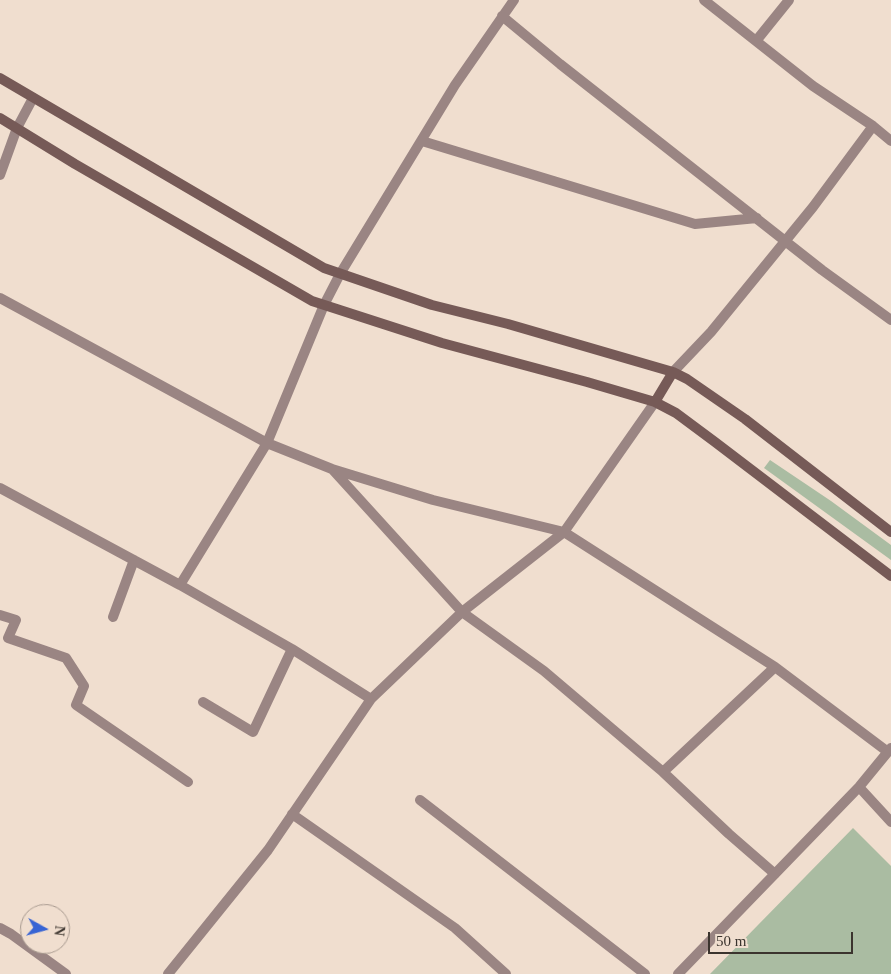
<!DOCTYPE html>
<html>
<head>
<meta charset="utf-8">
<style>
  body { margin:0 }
  #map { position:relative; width:891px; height:974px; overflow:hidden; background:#f0decf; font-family:Georgia,serif }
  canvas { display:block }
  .north { position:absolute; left:20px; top:904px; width:50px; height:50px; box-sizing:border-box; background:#f0decf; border:1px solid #a89a8f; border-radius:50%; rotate:97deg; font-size:14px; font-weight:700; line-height:20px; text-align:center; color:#3b342e }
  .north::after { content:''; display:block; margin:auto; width:18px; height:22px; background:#3764d4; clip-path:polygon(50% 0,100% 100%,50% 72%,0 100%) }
  .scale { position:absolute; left:708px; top:932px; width:145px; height:22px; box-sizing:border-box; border:2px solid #3b342e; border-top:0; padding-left:6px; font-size:15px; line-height:18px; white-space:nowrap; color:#3b342e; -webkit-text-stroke:4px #f0decf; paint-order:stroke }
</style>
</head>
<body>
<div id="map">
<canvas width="891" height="974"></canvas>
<div class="north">N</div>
<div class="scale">50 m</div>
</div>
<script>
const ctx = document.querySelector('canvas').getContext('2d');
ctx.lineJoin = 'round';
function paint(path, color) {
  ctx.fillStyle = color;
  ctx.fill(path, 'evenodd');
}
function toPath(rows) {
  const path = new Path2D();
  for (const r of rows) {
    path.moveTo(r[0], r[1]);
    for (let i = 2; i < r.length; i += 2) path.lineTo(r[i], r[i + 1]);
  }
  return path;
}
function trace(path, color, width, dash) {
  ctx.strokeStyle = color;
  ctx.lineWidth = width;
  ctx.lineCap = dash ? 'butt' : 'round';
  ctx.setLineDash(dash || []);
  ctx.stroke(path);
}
paint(toPath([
  [770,460,831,501,891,545,891,560,764,468],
  [853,828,891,866,891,974,710,974]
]), '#aabca2');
trace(toPath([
  [704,0,813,86,873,126,891,141],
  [502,16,560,64,822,270,891,320],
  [756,41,789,0],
  [422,141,695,224,757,218],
  [0,175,17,128,33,98],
  [0,298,267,443,332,469,433,500,564,532,775,667,888,752],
  [673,372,711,332,813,207,873,126],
  [332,469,462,612,544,671,663,772,775,667],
  [0,488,180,585,292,649,371,699],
  [180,585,267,443,324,305,340,274,455,85,514,0],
  [0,615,16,620,8,638,66,658,84,686,76,705,188,782],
  [113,617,134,560],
  [203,702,253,732,292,649],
  [663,772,729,834,775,874],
  [859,787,891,822],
  [420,800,645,974],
  [292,814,455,928,506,974],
  [0,928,11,934,66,974],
  [168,974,268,850,371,699,462,612,564,532,655,402],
  [678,974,859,787,891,748]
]), '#9a8583', 10);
trace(toPath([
  [0,78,324,268,432,305,508,324,673,372,687,379,745,419,891,532],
  [0,118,75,164,312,301,442,343,587,382,655,402,676,413,715,442,891,576],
  [655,402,673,372]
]), '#765a57', 10);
</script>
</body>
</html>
